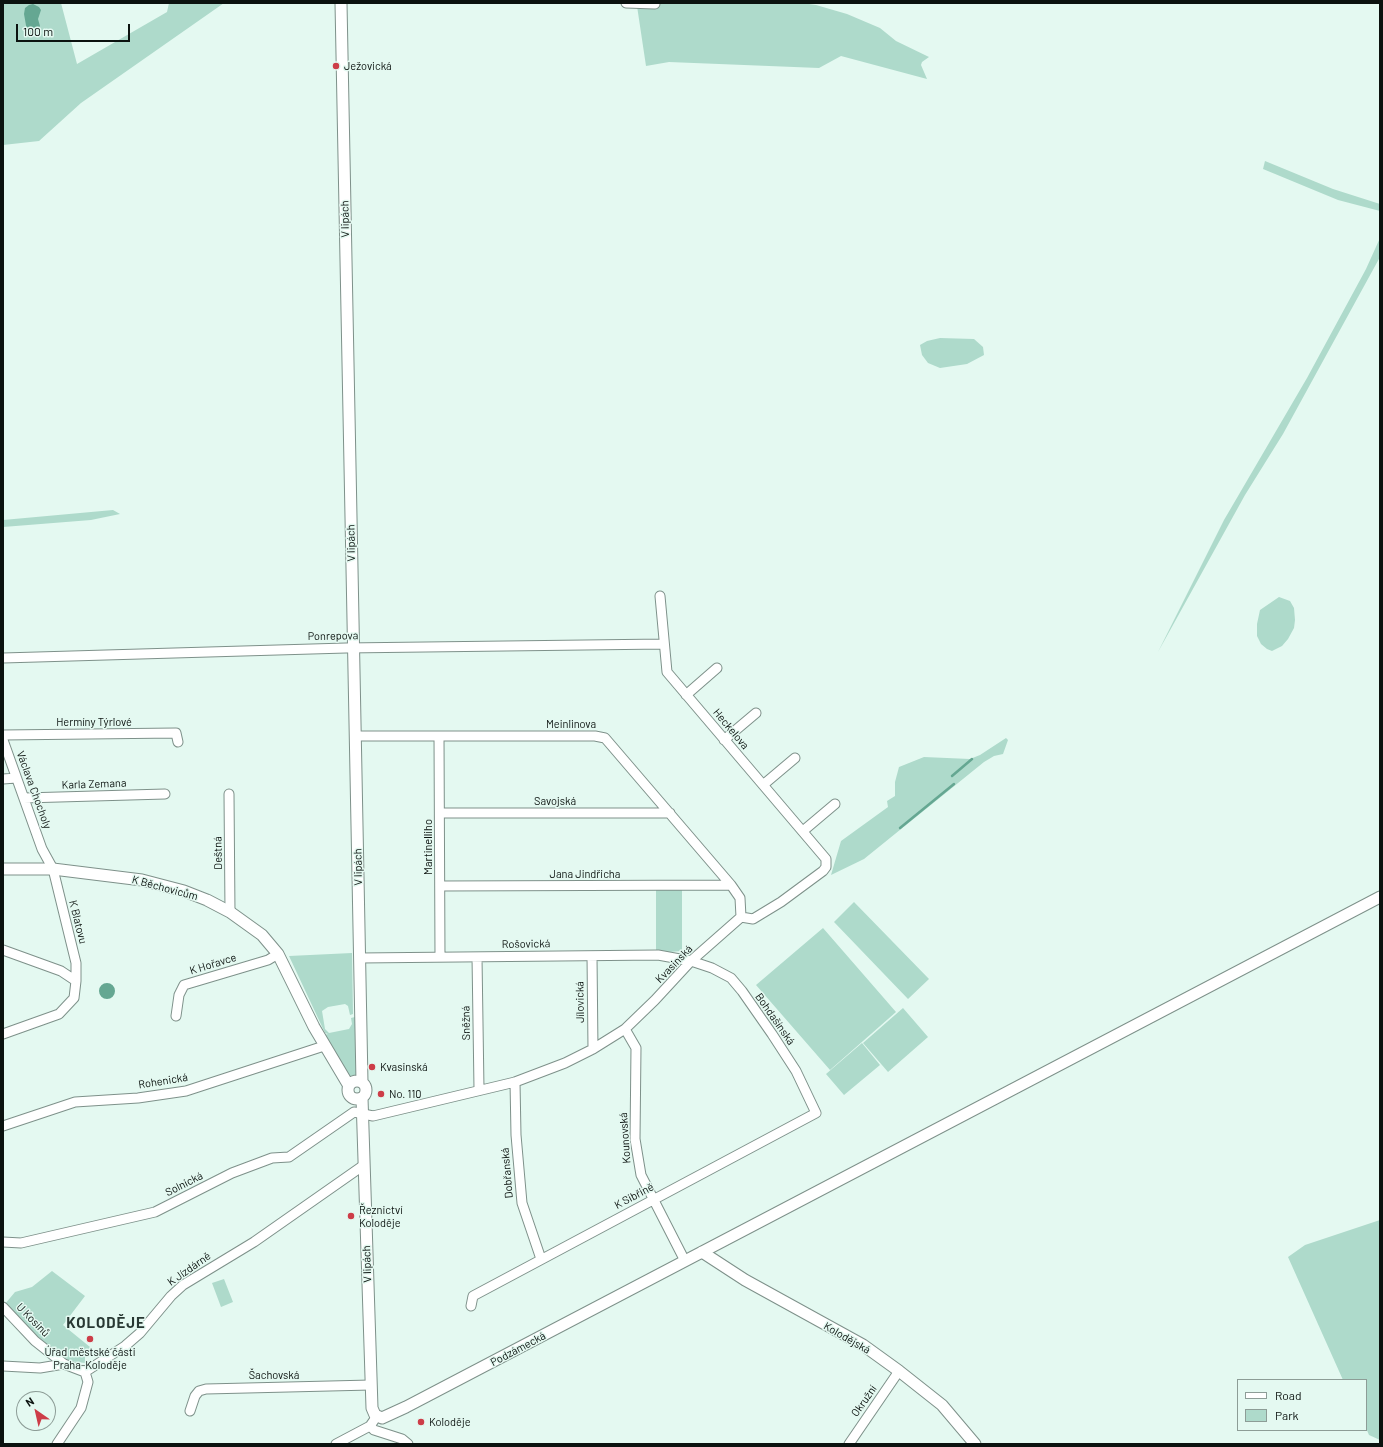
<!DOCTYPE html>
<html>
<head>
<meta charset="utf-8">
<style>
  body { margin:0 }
  #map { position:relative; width:1383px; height:1447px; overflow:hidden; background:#e4f9f1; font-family:Barlow,sans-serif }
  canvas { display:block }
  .frame { position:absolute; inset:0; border:4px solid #0b120f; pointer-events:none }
  .legend { position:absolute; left:1237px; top:1379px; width:130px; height:52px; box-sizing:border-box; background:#e4f9f1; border:1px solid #8d9d97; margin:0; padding:5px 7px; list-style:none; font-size:12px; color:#0b120f }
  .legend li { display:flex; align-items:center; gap:8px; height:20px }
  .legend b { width:20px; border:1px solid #8d9d97 }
  .north { position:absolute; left:16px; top:1391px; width:40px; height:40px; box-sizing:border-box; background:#e4f9f1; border:1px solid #8d9d97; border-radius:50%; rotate:326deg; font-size:11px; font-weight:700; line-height:16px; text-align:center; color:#0b120f }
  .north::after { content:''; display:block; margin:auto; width:14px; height:18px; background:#cd3d48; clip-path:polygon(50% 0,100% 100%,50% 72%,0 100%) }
  .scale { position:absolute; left:16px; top:24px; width:114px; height:18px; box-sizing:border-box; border:2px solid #0b120f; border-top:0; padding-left:5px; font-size:12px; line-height:14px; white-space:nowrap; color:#0b120f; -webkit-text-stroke:3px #e4f9f1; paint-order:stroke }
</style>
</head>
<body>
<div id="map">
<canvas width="1383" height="1447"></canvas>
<div class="frame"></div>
<ul class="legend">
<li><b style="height:5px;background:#fff"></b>Road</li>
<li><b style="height:11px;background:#aedacb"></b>Park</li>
</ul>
<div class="north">N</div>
<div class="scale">100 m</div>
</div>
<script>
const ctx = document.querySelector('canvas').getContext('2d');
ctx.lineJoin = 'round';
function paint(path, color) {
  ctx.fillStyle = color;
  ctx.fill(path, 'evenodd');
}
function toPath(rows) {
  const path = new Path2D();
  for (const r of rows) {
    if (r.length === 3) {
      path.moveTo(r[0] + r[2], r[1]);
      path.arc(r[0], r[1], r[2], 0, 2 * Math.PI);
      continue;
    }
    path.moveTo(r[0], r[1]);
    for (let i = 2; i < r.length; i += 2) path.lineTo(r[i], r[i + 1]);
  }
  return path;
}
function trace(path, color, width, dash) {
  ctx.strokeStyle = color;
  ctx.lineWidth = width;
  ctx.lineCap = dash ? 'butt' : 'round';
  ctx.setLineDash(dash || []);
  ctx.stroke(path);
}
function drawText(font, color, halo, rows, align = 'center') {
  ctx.font = font + ' Barlow,sans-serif';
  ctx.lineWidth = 3;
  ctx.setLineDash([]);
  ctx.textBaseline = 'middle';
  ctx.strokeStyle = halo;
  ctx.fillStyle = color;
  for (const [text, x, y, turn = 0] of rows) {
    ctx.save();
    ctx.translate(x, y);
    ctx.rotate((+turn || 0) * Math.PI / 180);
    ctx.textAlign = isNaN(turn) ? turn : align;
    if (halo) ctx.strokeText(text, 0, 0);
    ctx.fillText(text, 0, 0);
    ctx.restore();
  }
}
paint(toPath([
  [3,3,61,3,77,64,167,12,169,3,224,3,81,103,39,141,3,145],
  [623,3,802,3,816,5,847,14,880,28,896,41,929,57,922,62,921,65,927,79,841,56,819,68,669,62,646,66,637,6],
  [1265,161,1333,189,1380,204,1380,211,1338,200,1263,169],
  [1380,238,1380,257,1283,434,1245,495,1158,652,1224,520,1307,378,1366,269],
  [940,338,974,339,983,347,984,355,967,364,940,368,928,363,922,355,920,345,927,341],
  [113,510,120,514,91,520,3,527,3,520],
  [1279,597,1290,601,1294,608,1295,620,1294,628,1288,639,1282,646,1272,651,1267,649,1261,644,1257,636,1257,624,1260,610],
  [1006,738,1008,740,1003,754,994,756,984,762,864,859,831,875,841,841,888,807,887,801,895,796,895,782,899,767,924,757,970,759,980,755],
  [656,890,682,890,682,951,656,953],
  [854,902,929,979,908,999,834,922],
  [823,928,896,1012,830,1070,756,985],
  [352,953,353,1014,350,1015,348,1006,345,1004,328,1007,322,1011,325,1029,329,1033,349,1029,352,1024,351,1018,355,1017,356,1080,351,1080,324,1035,328,1034,325,1033,289,956],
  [903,1008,928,1037,888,1072,863,1043],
  [862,1043,880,1065,844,1095,826,1074],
  [1380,1220,1380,1440,1369,1435,1366,1428,1366,1380,1343,1380,1288,1257,1305,1245],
  [52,1271,85,1296,63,1325,90,1347,85,1354,85,1363,70,1361,49,1348,5,1304,15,1292,32,1287],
  [224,1279,233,1302,221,1307,212,1283]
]), '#aedacb');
paint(toPath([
  [33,4,39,7,41,10,38,19,40,26,35,33,30,35,27,31,24,14,25,8,29,5],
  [107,991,8]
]), '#65a792');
trace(toPath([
  [952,776,972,759],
  [900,828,954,784]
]), '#65a792', 2.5);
const minor = toPath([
  [626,3,655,4],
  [660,596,667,672,826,859,826,867,823,871,781,902,753,919,741,917],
  [3,658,346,648,664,644],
  [686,695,717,668],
  [3,735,176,733,178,742],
  [356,736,595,736,605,738,731,885,740,898,741,917],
  [439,736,440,957],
  [3,740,42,849,53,869,76,963,76,981,74,998,59,1014,3,1034],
  [724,740,756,713],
  [3,779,16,778],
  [763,785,795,758],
  [229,794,230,912],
  [24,798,165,794],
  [440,813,670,813],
  [803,831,835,804],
  [440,886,731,885],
  [3,950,61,971,76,981],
  [592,956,593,1049],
  [477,957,479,1089],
  [360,958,658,955,691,961,712,968,731,978,742,991,772,1034,796,1071,816,1113,473,1296,471,1306],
  [176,1016,179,995,184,985,268,960,278,954],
  [625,1029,636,1048,635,1139,641,1175,685,1261],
  [515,1082,516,1135,522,1203,541,1259],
  [3,1126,75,1102,138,1098,186,1091,324,1046],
  [3,1242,21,1243,155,1212,232,1173,272,1158,289,1157,354,1112,373,1116,515,1082,565,1063,593,1049,625,1029,655,1000,691,961,741,917],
  [3,1307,35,1341,64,1364],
  [3,1366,40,1368,64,1364,85,1372],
  [85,1372,125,1346,140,1333,171,1296,183,1285,254,1242,364,1165],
  [190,1411,195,1396,199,1391,206,1389,371,1385],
  [370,1426,374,1430,402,1439,408,1444],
  [57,1444,81,1408,88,1382,85,1372],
  [336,1444,370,1426,377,1416],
  [849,1444,899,1371]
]);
const tertiary = toPath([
  [341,3,362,1082],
  [3,869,53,869,142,880,184,891,207,900,230,912,262,935,278,954,314,1027,349,1086],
  [357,1090,9],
  [362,1098,372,1408,375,1415,382,1418,406,1407,1380,897],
  [702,1252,745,1280,863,1345,899,1371,942,1405,975,1444]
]);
trace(minor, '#7e918a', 11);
trace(tertiary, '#7e918a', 13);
trace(minor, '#fff', 9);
trace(tertiary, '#fff', 11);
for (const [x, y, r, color] of [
  [336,66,4,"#cd3d48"],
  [372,1067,4,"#cd3d48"],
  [381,1094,4,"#cd3d48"],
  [351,1216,4,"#cd3d48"],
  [90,1339,4,"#cd3d48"],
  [421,1422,4,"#cd3d48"]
]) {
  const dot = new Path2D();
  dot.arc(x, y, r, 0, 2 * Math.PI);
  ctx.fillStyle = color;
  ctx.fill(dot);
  trace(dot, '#e4f9f1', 1.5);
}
drawText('11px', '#0b120f', '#e4f9f1', [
  ["Ježovická",344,66],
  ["Kvasinská",380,1067],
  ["No. 110",389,1094],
  ["Řeznictví",359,1210],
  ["Koloděje",359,1223],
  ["Úřad městské části",90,1352,"center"],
  ["Praha-Koloděje",90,1365,"center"],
  ["Koloděje",429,1422]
], 'left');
drawText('11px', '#0b120f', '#e4f9f1', [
  ["V lipách",345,219,-91],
  ["V lipách",351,543,-91],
  ["Ponrepova",333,636,-1],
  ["Hermíny Týrlové",94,722],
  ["Meinlinova",571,724],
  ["Heckelova",731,729,50],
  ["Karla Zemana",94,784,-2],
  ["Václava Chocholy",34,790,70],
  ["Savojská",555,801],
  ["Martinelliho",428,847,-90],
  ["Deštná",218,853,-91],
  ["V lipách",358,867,-91],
  ["Jana Jindřicha",585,874],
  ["K Běchovicům",165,888,15],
  ["K Blatovu",78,922,76],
  ["Rošovická",526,944,-1],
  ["K Hořavce",213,964,-17],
  ["Kvasinská",674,964,-46],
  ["Jílovická",580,1002,-91],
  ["Bohdašínská",775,1019,55],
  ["Sněžná",466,1023,-91],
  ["Rohenická",163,1081,-9],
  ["Kounovská",625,1138,-94],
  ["Dobřanská",507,1173,-95],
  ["Solnická",184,1184,-27],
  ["K Sibřině",634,1196,-28],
  ["V lipách",367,1264,-92],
  ["K Jízdárně",189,1269,-35],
  ["U Kosinů",33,1320,46],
  ["Kolodějská",847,1338,30],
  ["Podzámecká",518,1349,-28],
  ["Šachovská",274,1375],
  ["Okružní",864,1401,-55]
]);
ctx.letterSpacing = '1px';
drawText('bold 15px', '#273732', '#e4f9f1', [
  ["KOLODĚJE",106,1323]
]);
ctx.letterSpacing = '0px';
</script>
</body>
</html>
